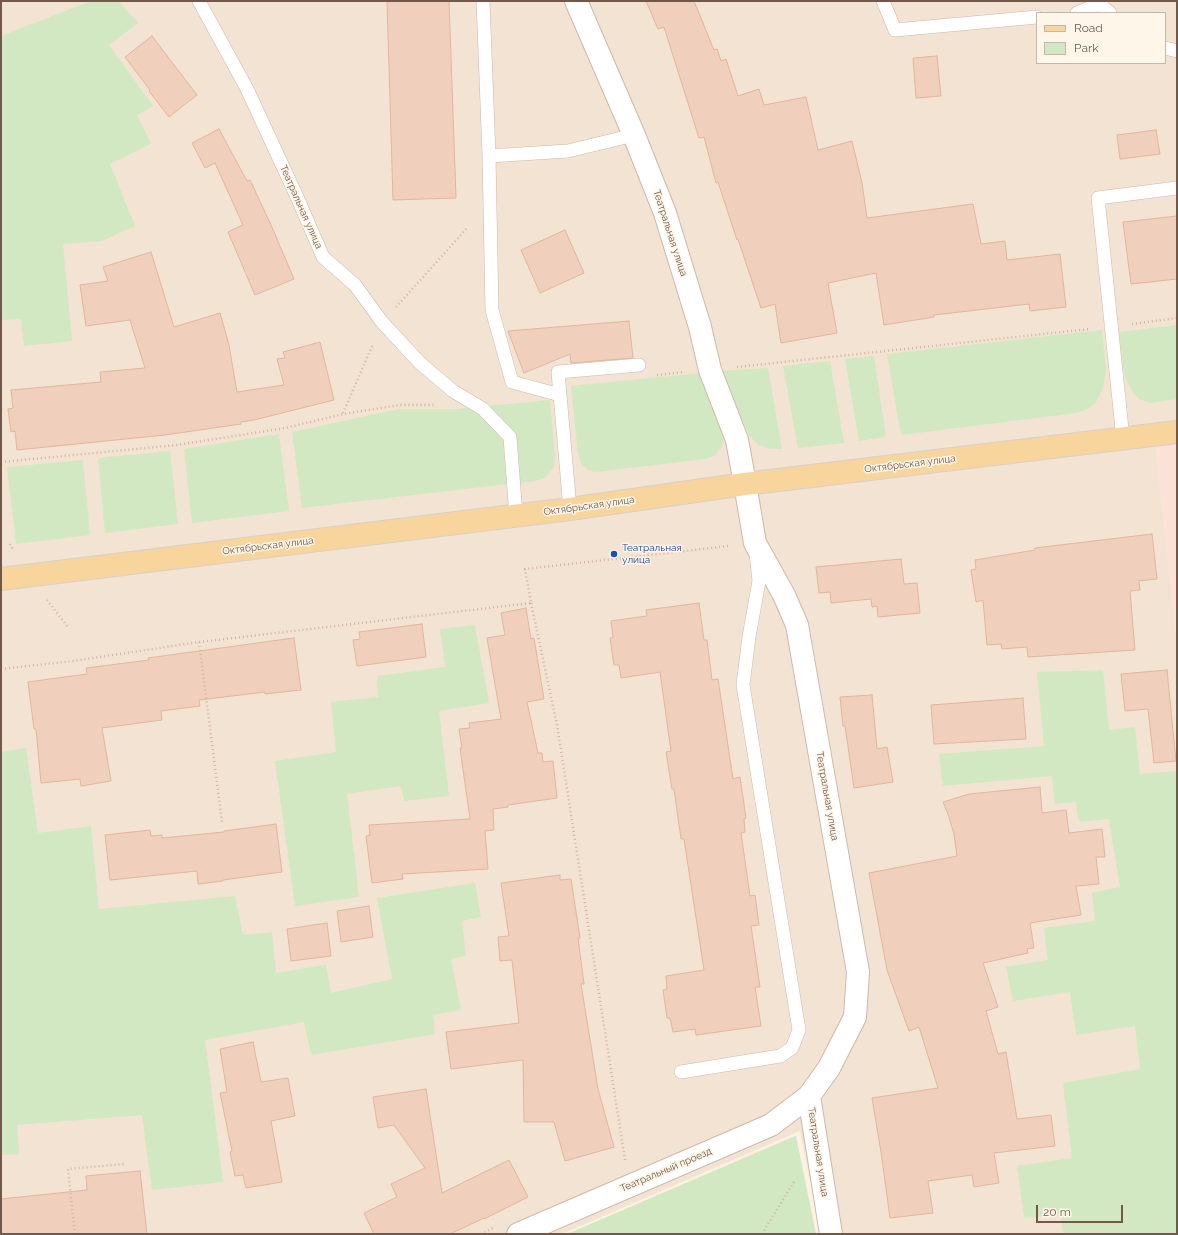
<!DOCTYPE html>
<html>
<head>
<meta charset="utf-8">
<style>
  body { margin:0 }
  #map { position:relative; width:1178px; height:1235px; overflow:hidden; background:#fbf2e3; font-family:Raleway,sans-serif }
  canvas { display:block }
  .frame { position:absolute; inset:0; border:2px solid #72584a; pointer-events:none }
  .legend { position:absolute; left:1036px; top:12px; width:130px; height:52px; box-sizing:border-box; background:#fef6e9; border:1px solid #c6b7a9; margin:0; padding:5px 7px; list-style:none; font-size:12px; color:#72584a }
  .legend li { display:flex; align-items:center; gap:8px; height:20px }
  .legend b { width:20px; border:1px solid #c6b7a9 }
  .scale { position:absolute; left:1036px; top:1205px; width:87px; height:18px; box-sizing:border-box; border:2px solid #72584a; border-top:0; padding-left:5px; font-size:12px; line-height:14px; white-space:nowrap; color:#72584a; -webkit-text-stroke:3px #fef6e9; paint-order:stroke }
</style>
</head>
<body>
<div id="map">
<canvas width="1178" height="1235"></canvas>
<div class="frame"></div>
<ul class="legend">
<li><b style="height:5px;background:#f8d59d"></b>Road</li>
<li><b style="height:11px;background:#d2e8c2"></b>Park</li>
</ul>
<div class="scale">20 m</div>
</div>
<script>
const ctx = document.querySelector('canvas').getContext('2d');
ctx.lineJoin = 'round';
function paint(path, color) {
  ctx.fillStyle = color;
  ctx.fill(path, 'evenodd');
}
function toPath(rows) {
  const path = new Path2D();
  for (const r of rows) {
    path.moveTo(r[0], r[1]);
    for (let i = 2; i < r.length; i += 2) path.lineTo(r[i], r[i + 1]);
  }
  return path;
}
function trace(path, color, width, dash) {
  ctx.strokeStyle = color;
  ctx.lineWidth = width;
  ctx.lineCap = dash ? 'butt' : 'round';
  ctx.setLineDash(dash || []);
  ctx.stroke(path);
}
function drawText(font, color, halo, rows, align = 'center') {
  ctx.font = font + ' Raleway,sans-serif';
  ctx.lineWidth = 3;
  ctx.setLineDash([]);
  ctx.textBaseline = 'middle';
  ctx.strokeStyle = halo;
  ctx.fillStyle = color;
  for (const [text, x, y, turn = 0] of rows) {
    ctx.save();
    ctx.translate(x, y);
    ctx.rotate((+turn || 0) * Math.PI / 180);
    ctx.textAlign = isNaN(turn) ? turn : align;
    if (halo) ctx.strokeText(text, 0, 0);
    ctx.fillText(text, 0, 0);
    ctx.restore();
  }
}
paint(toPath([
  [1,1,1177,1,1177,429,1154,432,1177,640,1177,1234,821,1234,800,1131,562,1234,1,1234],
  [1037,13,1165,13,1165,63,1037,63]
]), '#f3e3d2');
paint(toPath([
  [1177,429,1177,640,1154,432]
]), '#fbe1d7');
paint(toPath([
  [91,1,119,1,138,23,109,45,153,106,137,115,151,144,110,164,135,226,102,241,63,244,72,341,24,346,21,319,1,320,1,36],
  [1177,325,1177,399,1150,403,1139,399,1132,391,1126,380,1123,366,1119,332],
  [1102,330,1106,371,1102,391,1096,402,1088,409,1076,413,901,435,887,354],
  [874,356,886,437,859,441,845,359],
  [830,361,844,443,798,448,783,366],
  [768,368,782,449,770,449,758,445,749,435,721,371],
  [702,373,724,429,724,439,722,447,714,456,705,459,596,472,588,470,581,463,578,454,571,386],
  [550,400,555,457,554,467,548,474,543,479,534,481,302,508,292,432,399,409,457,409],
  [279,434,289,511,192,523,184,449],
  [170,451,178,524,105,533,98,458],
  [83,460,90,535,16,544,7,467],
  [475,625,489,703,439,711,449,796,404,801,401,786,347,794,359,897,295,906,275,761,336,752,331,702,378,697,377,676,445,667,440,629],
  [1103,670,1109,730,1135,727,1140,774,1177,771,1177,1234,1063,1234,1061,1215,1024,1218,1017,1166,1072,1158,1063,1083,1140,1069,1135,1026,1076,1035,1070,992,1013,1001,1006,967,1048,960,1044,928,1095,921,1092,893,1120,887,1109,819,1079,822,1076,802,1055,804,1052,776,943,786,939,754,1044,746,1037,672],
  [26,748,38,833,91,826,99,909,235,896,243,935,272,932,276,973,326,965,331,993,392,979,377,898,475,883,481,917,462,921,466,956,451,959,461,1010,433,1015,435,1034,311,1055,304,1022,205,1040,223,1182,152,1190,142,1115,17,1125,19,1154,1,1155,1,752],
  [796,1136,816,1234,567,1234,795,1136]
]), '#d2e8c2');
const building = toPath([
  [387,1,449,1,456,198,393,200,387,1],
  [646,1,694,1,714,50,717,49,721,61,726,59,738,96,759,89,764,105,806,97,818,150,852,141,862,183,867,218,973,204,981,244,1005,241,1007,260,1060,254,1066,307,1030,311,1029,304,934,315,934,317,884,325,876,273,828,283,837,333,781,343,775,304,761,308,738,239,737,240,718,182,716,183,704,137,699,138,664,27,658,29,646,1],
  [152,36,197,95,169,117,149,91,150,90,125,57,152,36],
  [937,56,941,96,916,98,913,58,937,56],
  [219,129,247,181,250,180,271,225,294,279,255,295,228,232,243,225,215,163,205,168,192,143,219,129],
  [1156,130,1160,154,1120,159,1117,135,1156,130],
  [1177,216,1177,279,1131,284,1123,222,1177,216],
  [565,230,584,273,540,293,521,250,565,230],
  [151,252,174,327,220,313,229,345,237,392,284,385,277,359,285,358,283,352,320,342,334,400,254,420,241,422,241,424,165,435,17,450,15,431,11,432,8,409,13,408,11,390,101,382,100,372,145,368,130,320,86,326,80,285,108,281,103,267,151,252],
  [629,321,633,358,571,363,570,354,524,373,508,331,629,321],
  [1152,534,1157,579,1139,581,1140,590,1130,591,1135,650,1028,657,1027,647,1002,649,1001,644,987,645,983,600,976,602,971,570,976,569,975,560,1035,550,1035,548,1152,534],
  [901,559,904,584,917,583,920,613,878,617,877,606,872,607,871,599,831,603,830,592,819,593,816,567,901,559],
  [699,603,704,640,707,640,712,680,718,679,733,779,740,777,746,818,744,819,745,832,741,833,750,896,755,895,759,925,751,926,760,987,755,987,761,1026,696,1035,695,1029,673,1032,670,1018,667,1018,663,990,667,989,666,976,704,970,684,839,681,839,674,789,672,789,666,752,671,751,660,672,621,678,619,665,614,665,610,638,613,637,611,621,647,616,646,610,699,603],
  [526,608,531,639,534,638,544,699,527,702,538,753,542,753,543,762,553,761,557,798,508,805,508,807,493,809,494,830,485,831,488,869,402,874,403,879,372,883,366,836,370,835,369,825,470,819,460,748,462,748,459,729,470,728,469,723,501,719,487,638,505,635,501,613,526,608],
  [422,624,426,657,357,666,353,640,360,639,359,632,422,624],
  [294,638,301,690,265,694,265,692,199,700,200,706,161,711,162,720,102,728,111,781,81,786,80,779,41,783,36,729,34,729,28,682,87,674,86,668,149,660,148,658,294,638],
  [1167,670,1176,761,1154,763,1148,709,1125,711,1121,674,1167,670],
  [872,695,877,749,887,747,893,782,854,788,845,726,843,726,840,697,872,695],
  [1023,698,1026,739,934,744,931,705,1023,698],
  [1040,787,1042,813,1066,810,1069,833,1102,829,1105,857,1096,857,1099,884,1076,886,1081,915,1030,923,1034,948,1027,949,1028,953,983,963,998,1007,986,1011,998,1054,1006,1052,1017,1119,1051,1115,1055,1146,994,1153,999,1183,974,1187,972,1175,928,1181,933,1213,890,1218,881,1152,872,1098,938,1088,919,1027,909,1031,887,970,869,873,957,856,954,834,948,814,943,802,969,794,1040,787],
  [276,824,282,872,223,880,223,881,198,884,197,871,110,880,105,835,150,830,151,836,162,835,162,838,224,832,224,831,276,824],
  [560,875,560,880,571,879,580,938,578,938,584,984,581,984,598,1089,614,1147,565,1161,554,1122,524,1122,523,1060,451,1069,446,1032,519,1023,512,960,500,961,498,937,509,936,501,883,560,875],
  [369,906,373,937,341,942,337,911,369,906],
  [327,923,331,956,291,961,287,929,327,923],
  [253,1042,261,1082,288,1078,295,1116,271,1121,282,1182,246,1188,243,1175,235,1176,230,1152,232,1151,220,1093,227,1092,220,1049,253,1042],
  [426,1089,442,1193,509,1160,528,1197,484,1219,484,1218,450,1234,374,1234,364,1213,397,1197,391,1184,425,1168,394,1125,378,1128,373,1097,426,1089],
  [140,1171,147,1234,1,1234,1,1199,87,1190,86,1176,140,1171]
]);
paint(building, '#f0d0bc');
trace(building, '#e2b69d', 1);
const service = toPath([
  [199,1,247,89,297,197,323,257,355,285,382,322,420,363,453,391,483,409,510,437,516,516],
  [483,1,489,156,492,310,512,382,560,395],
  [883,1,895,30,1037,17],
  [1102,1,1099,4,1110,13],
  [1077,13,1099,4],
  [1165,48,1177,51],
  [489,156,568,151,634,135],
  [1123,439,1098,198,1177,188],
  [570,509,558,372,639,365],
  [681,1072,780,1056,792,1048,799,1030,743,685,749,637,759,581,756,553]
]);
const minor = toPath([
  [809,1096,831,1234],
  [518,1234,771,1125,809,1096,829,1068,855,1017,858,972,797,625,784,595,755,543,745,484,737,440,710,370,700,327,665,213,634,135,576,1]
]);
const primary = toPath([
  [1,579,570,509,745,484,1177,432]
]);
trace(service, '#ccb9aa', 14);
trace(minor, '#ccb9aa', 24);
trace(primary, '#d8d0cc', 24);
trace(toPath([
  [396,307,468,227],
  [1132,324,1177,318],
  [737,367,1090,329],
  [657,375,684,372],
  [343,413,373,344],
  [1,462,177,445,285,428,343,414,400,405,434,405],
  [10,544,14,551],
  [47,600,68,627],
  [531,603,557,725,625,1160],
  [199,642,222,822],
  [1,669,73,661,199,642,531,603,525,569,729,546],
  [75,1234,68,1169,125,1164],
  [481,1234,493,1228],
  [762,1234,795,1180]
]), '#d4b39f', 2.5, [1, 3]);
trace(service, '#fff', 13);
trace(minor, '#fff', 22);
trace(primary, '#f8d59d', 22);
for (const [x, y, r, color] of [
  [614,554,4,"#1a4fb4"]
]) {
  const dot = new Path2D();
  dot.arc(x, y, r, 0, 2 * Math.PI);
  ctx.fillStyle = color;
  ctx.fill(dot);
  trace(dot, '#fef6e9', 1.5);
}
drawText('10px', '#72584a', '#fef6e9', [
  ["Театральная улица",301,207,66],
  ["Театральная улица",670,233,72],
  ["Октябрьская улица",910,464,-7],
  ["Октябрьская улица",589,506,-8],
  ["Октябрьская улица",268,546,-7],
  ["Театральная улица",827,796,80],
  ["Театральная улица",818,1152,81],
  ["Театральный проезд",666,1170,-23]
]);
drawText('10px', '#164399', '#fef6e9', [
  ["Театральная",622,548],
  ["улица",622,560]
], 'left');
</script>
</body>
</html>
